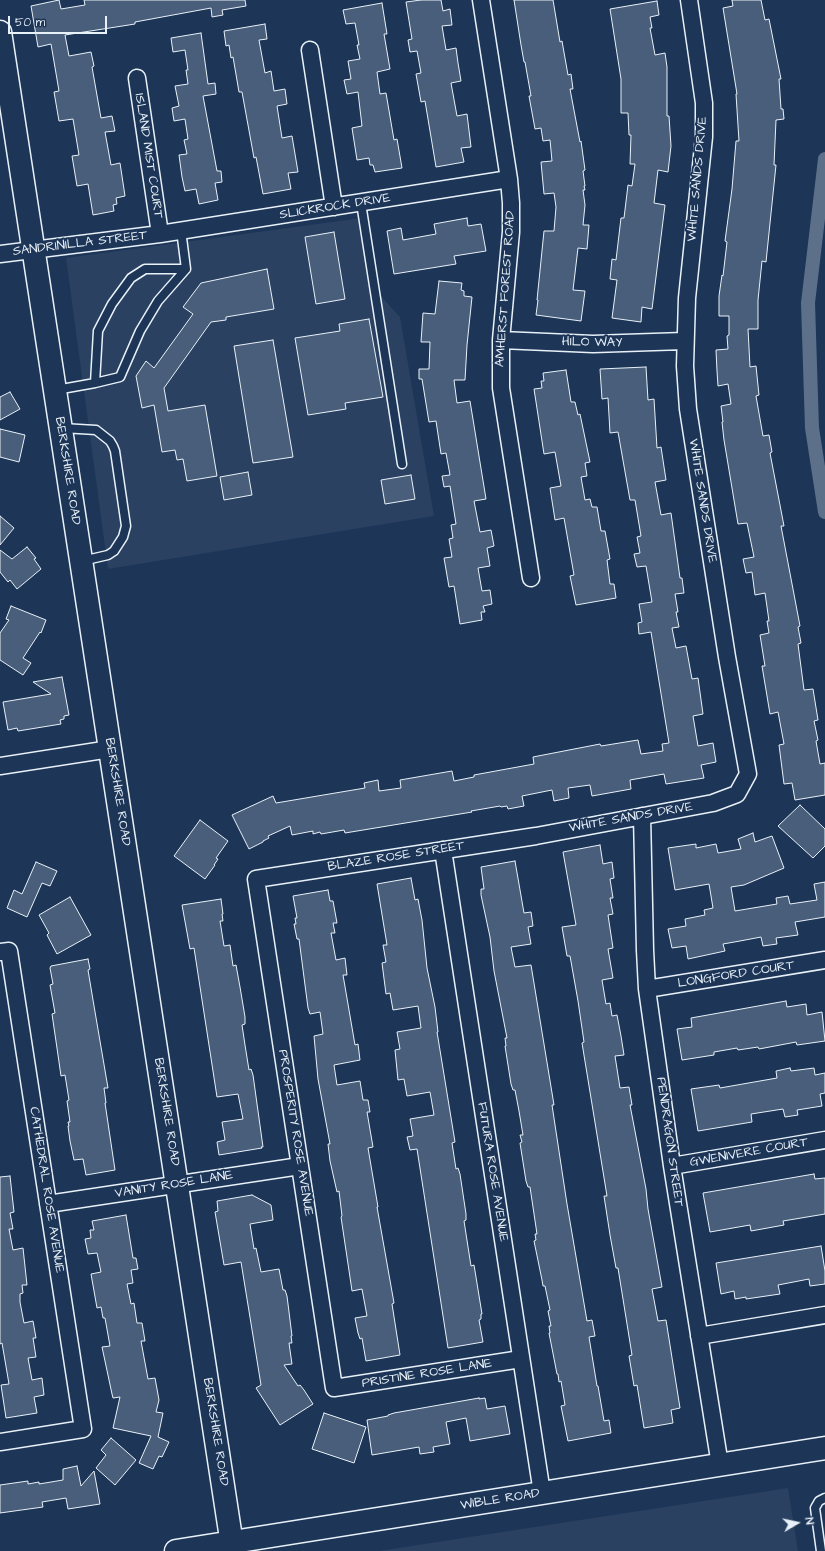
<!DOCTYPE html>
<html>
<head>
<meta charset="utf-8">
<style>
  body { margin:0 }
  #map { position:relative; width:825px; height:1551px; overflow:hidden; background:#1d3557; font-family:"Architects Daughter",sans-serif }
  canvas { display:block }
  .north { position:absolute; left:777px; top:1503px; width:40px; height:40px; -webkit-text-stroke:3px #1d3557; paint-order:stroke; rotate:81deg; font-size:11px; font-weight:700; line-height:16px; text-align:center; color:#e8f1f8 }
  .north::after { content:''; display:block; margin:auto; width:14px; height:18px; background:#e8f1f8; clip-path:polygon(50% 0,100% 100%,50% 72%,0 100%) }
  .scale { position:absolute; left:8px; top:16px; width:99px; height:18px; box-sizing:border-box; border:2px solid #e8f1f8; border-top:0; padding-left:5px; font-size:12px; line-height:14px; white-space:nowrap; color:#e8f1f8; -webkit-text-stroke:3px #1d3557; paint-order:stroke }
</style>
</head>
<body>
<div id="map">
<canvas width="825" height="1551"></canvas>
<div class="north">N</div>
<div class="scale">50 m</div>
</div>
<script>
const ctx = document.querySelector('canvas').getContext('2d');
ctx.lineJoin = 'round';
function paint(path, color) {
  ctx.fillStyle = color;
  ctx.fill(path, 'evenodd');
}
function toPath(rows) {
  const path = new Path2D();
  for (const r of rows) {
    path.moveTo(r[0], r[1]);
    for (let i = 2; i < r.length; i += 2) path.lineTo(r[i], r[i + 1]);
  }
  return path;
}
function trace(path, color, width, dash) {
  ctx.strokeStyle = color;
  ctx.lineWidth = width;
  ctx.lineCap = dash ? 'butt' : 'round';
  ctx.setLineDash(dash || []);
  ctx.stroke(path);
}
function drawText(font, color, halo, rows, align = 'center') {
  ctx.font = font + ' "Architects Daughter",sans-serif';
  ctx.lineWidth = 4;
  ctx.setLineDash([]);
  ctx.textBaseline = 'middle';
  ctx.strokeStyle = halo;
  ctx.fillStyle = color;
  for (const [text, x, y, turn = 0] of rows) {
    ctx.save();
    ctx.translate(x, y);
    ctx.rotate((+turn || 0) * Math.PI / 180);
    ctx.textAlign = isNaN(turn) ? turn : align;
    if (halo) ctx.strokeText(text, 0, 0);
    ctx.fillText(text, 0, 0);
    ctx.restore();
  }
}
paint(toPath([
  [369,217,378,293,400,317,434,516,108,569,66,258],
  [788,1488,798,1551,379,1551]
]), '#2a4162');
trace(toPath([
  [825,159,808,303,812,428,825,512]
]), '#5d7089', 14);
const building = toPath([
  [59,0,61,9,85,5,84,0,245,0,246,6,222,10,223,15,212,17,211,8,135,22,135,24,65,35,69,56,91,52,94,66,92,67,101,118,112,116,115,131,105,132,111,165,120,163,125,196,116,198,117,204,113,205,114,211,93,215,88,184,77,186,72,156,79,155,73,119,59,121,54,92,59,91,51,44,38,47,31,6,59,0],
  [421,0,441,0,443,11,450,9,452,25,442,26,446,50,456,48,458,63,461,81,451,83,457,116,467,114,471,147,461,148,464,162,436,167,425,101,421,102,416,74,421,73,417,51,410,52,408,40,412,39,406,2,421,0],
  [514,0,553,0,560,42,562,41,568,75,571,74,573,89,570,89,580,142,581,141,585,170,583,171,585,186,584,186,585,190,583,190,585,205,583,225,589,225,587,249,578,248,573,290,585,291,581,321,536,315,538,300,537,300,544,231,554,231,556,207,554,193,544,194,541,162,552,161,550,140,543,141,541,128,535,129,529,96,531,96,525,62,524,62,521,45,514,0],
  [732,0,761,0,765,20,769,19,781,79,779,79,781,109,783,109,784,119,776,120,774,165,776,165,766,262,762,261,758,300,758,329,748,329,750,367,756,366,759,395,756,396,763,436,769,435,772,452,770,453,784,526,781,526,800,626,798,627,801,643,798,644,804,690,813,689,818,720,814,721,818,740,816,741,820,764,825,763,825,795,795,800,792,783,784,784,779,745,784,744,778,712,770,714,762,666,765,666,760,635,769,633,767,621,769,621,765,593,755,595,752,572,746,573,743,559,754,557,747,523,738,524,724,440,722,422,723,422,721,406,731,404,728,384,718,386,717,371,716,350,728,349,727,336,729,335,729,316,719,316,719,296,722,275,723,276,727,242,725,241,732,189,736,141,739,141,736,94,737,94,723,8,733,6,732,0],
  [657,1,659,15,650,17,652,28,650,28,655,55,665,53,667,67,667,116,669,116,671,146,668,172,658,170,654,203,665,205,652,309,642,307,641,322,612,318,617,280,610,279,612,259,616,260,621,218,624,218,628,185,632,186,635,164,630,164,631,135,629,135,628,113,621,113,621,79,610,9,657,1],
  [382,3,387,34,384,34,390,69,377,72,380,94,386,93,394,140,397,139,402,168,375,172,373,165,370,165,369,158,357,160,352,128,362,126,358,92,347,94,344,80,351,79,348,61,360,59,357,45,359,45,355,23,346,24,343,10,382,3],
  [265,24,267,39,259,40,265,73,271,71,274,91,285,89,287,104,277,106,282,138,292,136,298,172,288,173,291,189,263,194,256,157,254,158,242,92,239,92,233,57,231,58,229,45,226,46,224,31,265,24],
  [201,33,208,84,215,83,216,94,203,96,217,171,221,171,222,182,215,183,218,200,199,204,196,189,185,191,182,177,179,155,187,154,184,140,188,139,185,119,174,121,172,108,179,106,175,86,188,84,186,70,188,70,185,50,173,52,171,38,201,33],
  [467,218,468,226,481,224,486,251,454,256,456,264,394,274,387,231,401,228,403,240,436,234,434,224,467,218],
  [334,232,345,299,316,304,305,237,334,232],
  [267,269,274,309,226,317,226,320,211,322,164,388,168,411,205,405,217,476,187,481,183,459,177,460,175,450,162,452,154,405,142,408,136,376,146,361,154,368,193,314,183,307,201,283,267,269],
  [439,281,462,283,461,290,464,291,464,296,472,297,467,345,465,380,454,380,457,403,470,401,486,499,474,501,480,532,491,530,494,546,487,548,490,566,478,568,482,591,490,590,492,604,483,606,485,612,481,612,482,620,460,624,454,586,449,587,444,558,452,557,449,539,453,538,451,525,456,524,450,486,444,487,442,476,450,475,446,453,441,454,436,421,429,422,422,379,419,379,419,369,429,369,430,342,421,342,423,313,435,314,439,281],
  [369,319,383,397,345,403,346,409,308,415,295,338,340,331,339,324,369,319],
  [273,340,293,457,253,463,234,346,273,340],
  [646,367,648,400,654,399,657,448,661,447,666,480,655,482,661,515,671,513,680,578,682,578,684,593,675,594,678,612,676,612,679,627,672,628,676,648,686,646,692,679,698,678,703,714,693,716,698,746,713,743,716,762,701,765,704,778,666,784,664,774,630,780,631,789,592,796,590,785,568,788,569,798,554,801,552,790,522,796,524,806,508,809,507,806,501,807,500,806,471,811,472,812,345,833,344,830,321,834,320,832,313,834,313,831,292,835,290,826,268,836,269,838,263,841,263,842,249,849,232,815,273,796,276,803,365,788,364,783,378,780,379,791,401,788,400,780,452,771,454,781,474,777,474,775,534,764,533,757,600,744,601,746,638,740,641,754,663,751,662,744,669,743,651,632,639,634,638,623,642,622,639,604,652,602,646,566,637,567,634,554,640,553,637,537,641,536,635,500,630,500,618,432,610,433,608,398,602,399,600,369,646,367],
  [566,370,571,402,575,402,578,415,580,414,590,462,585,463,587,476,581,477,585,500,590,499,592,507,597,507,601,531,605,531,610,559,607,560,610,584,614,584,616,598,576,605,570,576,574,575,564,518,555,520,550,488,561,486,555,452,544,454,534,389,542,388,541,381,544,381,543,373,566,370],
  [10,392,20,409,0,420,0,397,10,392],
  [0,429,25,435,19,462,0,457,0,429],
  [248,472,252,495,224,500,220,477,248,472],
  [411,475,415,499,385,504,381,480,411,475],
  [0,516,14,528,0,545,0,516],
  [27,547,36,558,34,559,41,569,17,589,10,580,8,582,0,572,0,550,12,559,27,547],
  [11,606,46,620,41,633,40,632,23,658,31,663,23,675,0,660,0,633,9,620,6,619,11,606],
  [62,677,69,715,64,716,64,719,60,720,61,724,18,731,17,728,8,730,3,702,51,694,33,682,62,677],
  [800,805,825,829,825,846,813,858,778,826,800,805],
  [200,820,228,841,216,858,218,859,214,865,215,865,205,879,174,856,200,820],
  [753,833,755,842,772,836,784,868,744,885,731,887,735,911,777,904,776,898,788,896,790,904,817,900,814,884,825,882,825,917,795,922,798,935,776,938,777,944,763,946,761,937,740,941,723,944,725,951,688,959,686,946,672,948,668,929,686,926,685,919,705,915,704,910,713,908,709,884,675,890,668,848,696,844,696,848,716,844,718,853,741,849,738,839,753,833],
  [600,845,603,864,612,862,614,878,610,879,613,898,610,898,613,914,608,915,613,948,608,949,613,978,602,980,606,1004,610,1003,612,1016,617,1015,621,1036,624,1055,615,1056,620,1088,629,1087,632,1105,630,1105,646,1189,648,1209,662,1287,652,1289,658,1321,666,1320,680,1408,671,1410,673,1423,644,1428,637,1385,634,1386,629,1356,632,1355,618,1268,616,1268,610,1235,604,1196,607,1196,582,1043,584,1042,578,1001,570,956,567,956,562,927,576,925,563,852,600,845],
  [515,861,524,913,531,912,533,926,528,927,531,944,511,947,515,967,531,965,554,1105,552,1105,567,1204,587,1321,592,1320,595,1336,589,1337,597,1386,598,1386,604,1421,609,1420,611,1433,568,1441,561,1406,565,1405,561,1381,559,1382,558,1374,557,1374,549,1333,550,1333,549,1326,551,1326,548,1311,550,1310,545,1286,543,1286,542,1280,534,1241,536,1240,535,1234,537,1234,530,1187,528,1187,526,1181,520,1143,522,1142,520,1135,523,1135,519,1111,515,1090,513,1090,511,1084,505,1046,506,1046,505,1038,507,1038,494,971,490,937,481,895,481,889,484,889,481,867,515,861],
  [36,862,57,871,50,886,42,883,27,917,7,908,14,890,22,894,36,862],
  [411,878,415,900,418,899,422,920,427,968,435,1007,438,1032,437,1032,438,1038,455,1142,452,1143,456,1169,458,1168,460,1174,466,1214,466,1220,464,1221,471,1266,474,1265,475,1271,482,1314,481,1314,481,1319,479,1320,483,1342,448,1348,417,1149,410,1150,407,1137,413,1136,410,1119,434,1115,430,1092,407,1096,404,1079,398,1080,395,1050,400,1049,397,1032,421,1028,418,1006,393,1010,390,993,386,994,382,963,386,962,383,945,387,945,377,884,411,878],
  [328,890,330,901,333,901,337,923,333,923,335,933,331,933,336,960,345,958,347,975,343,975,355,1045,358,1044,360,1060,334,1065,337,1085,360,1081,363,1100,368,1100,370,1112,367,1112,373,1147,368,1148,378,1207,377,1207,394,1303,392,1304,400,1355,366,1361,362,1338,360,1339,358,1333,355,1318,367,1316,362,1289,352,1291,351,1284,341,1217,342,1216,339,1191,337,1192,330,1161,328,1144,330,1144,318,1079,314,1036,323,1034,320,1012,310,1014,308,1008,299,939,297,939,294,924,296,924,295,918,297,918,293,896,328,890],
  [70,897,91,935,57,954,47,935,49,933,39,915,70,897],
  [221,899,223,914,222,914,223,921,220,921,224,946,230,945,233,966,236,965,240,987,245,1017,245,1024,242,1025,245,1045,249,1070,251,1069,253,1075,263,1147,261,1147,262,1148,219,1155,217,1142,225,1140,222,1122,243,1119,238,1094,217,1097,194,948,190,949,182,905,221,899],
  [88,959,90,969,88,970,93,1000,108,1088,104,1088,106,1103,105,1103,115,1170,86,1175,83,1159,74,1160,70,1141,68,1126,69,1126,68,1122,70,1122,67,1101,69,1100,65,1075,61,1076,58,1055,52,1014,55,1013,50,985,53,984,50,968,51,966,88,959],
  [786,1001,787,1007,806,1004,807,1015,822,1012,825,1041,797,1045,796,1042,759,1049,758,1047,738,1050,737,1048,714,1052,714,1055,682,1060,677,1029,692,1027,691,1018,786,1001],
  [790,1068,791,1071,814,1068,815,1075,825,1073,825,1093,820,1094,822,1106,797,1110,798,1115,785,1117,783,1109,751,1114,752,1122,698,1131,691,1089,719,1085,720,1088,777,1078,776,1071,790,1068],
  [814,1174,815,1179,825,1178,825,1214,783,1221,784,1225,751,1231,750,1225,710,1232,703,1193,814,1174],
  [10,1176,14,1212,10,1213,13,1229,9,1229,13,1250,23,1248,27,1285,22,1285,23,1293,20,1294,20,1302,24,1323,33,1321,36,1338,33,1338,36,1357,28,1358,32,1380,42,1378,44,1395,34,1397,37,1413,6,1418,1,1385,9,1384,2,1343,0,1344,0,1177,10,1176],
  [252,1195,271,1205,273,1220,250,1224,254,1249,256,1248,261,1272,279,1269,283,1290,285,1290,287,1296,292,1336,291,1336,292,1343,289,1343,292,1364,284,1365,298,1386,300,1385,304,1390,313,1404,280,1425,256,1388,261,1385,241,1262,224,1265,215,1212,218,1211,217,1201,252,1195],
  [126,1215,133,1258,136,1258,138,1269,131,1270,133,1283,127,1284,131,1304,134,1303,137,1323,142,1323,145,1341,141,1341,148,1379,155,1378,159,1400,156,1412,163,1413,158,1437,169,1442,162,1457,159,1456,153,1469,139,1463,151,1436,113,1428,120,1397,113,1398,112,1394,102,1347,110,1346,105,1318,103,1318,101,1307,97,1308,91,1274,101,1272,97,1253,88,1254,85,1239,91,1238,90,1230,94,1230,92,1221,126,1215],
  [821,1246,825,1271,825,1284,810,1286,809,1279,778,1285,780,1294,746,1299,746,1297,735,1299,734,1291,721,1294,716,1263,821,1246],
  [479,1398,479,1399,485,1398,487,1409,505,1406,510,1434,470,1441,466,1418,446,1422,450,1444,433,1447,434,1452,420,1454,419,1447,372,1455,367,1420,388,1416,388,1415,394,1413,479,1398],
  [324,1413,366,1427,354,1463,312,1449,324,1413],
  [111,1438,136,1460,115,1485,96,1468,106,1455,101,1450,111,1438],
  [77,1466,81,1486,94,1471,100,1504,68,1509,66,1498,42,1502,43,1507,0,1513,0,1485,28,1481,28,1484,39,1482,39,1484,63,1480,63,1469,77,1466]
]);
paint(building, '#495e7a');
trace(building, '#e8f1f8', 1);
const lane = toPath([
  [361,203,402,464],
  [95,383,120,377,140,331,158,301,186,269,181,230],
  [56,390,95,383,98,331,112,304,131,278,145,269,186,269],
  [62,428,96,430,110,441,113,446,115,451,126,526,123,537,114,551,108,555,82,561],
  [821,1551,815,1508,819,1501,825,1498]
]);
const street = toPath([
  [481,0,509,179,511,203,511,232,501,340,501,388,531,578],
  [310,50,334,207],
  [137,78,160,234],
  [0,254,160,234,509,179],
  [501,340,593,344,684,341],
  [0,766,110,749],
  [642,816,645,950,647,989,672,1166,720,1465],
  [443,850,542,1493],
  [0,952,9,951,83,1429,0,1442],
  [647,989,825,960],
  [672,1166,825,1140],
  [48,1204,300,1166],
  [699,1336,825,1315],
  [521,1359,334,1388,256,879,536,836,713,803,737,794,748,774,727,657,688,409,685,366,687,298,704,137,704,103,689,0]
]);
const secondary = toPath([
  [0,32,233,1551],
  [176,1551,825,1448]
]);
trace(lane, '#e8f1f8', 11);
trace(street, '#e8f1f8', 19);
trace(secondary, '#e8f1f8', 25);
trace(lane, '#1d3557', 8);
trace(street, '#1d3557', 16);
trace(secondary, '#1d3557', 22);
drawText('13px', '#e8f1f8', '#1d3557', [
  ["ISLAND MIST COURT",148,156,81],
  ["WHITE SANDS DRIVE",698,179,-85],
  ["SLICKROCK DRIVE",335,207,-9],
  ["SANDRINILLA STREET",80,244,-7],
  ["AMHERST FOREST ROAD",506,289,-86],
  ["HILO WAY",592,343,1],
  ["BERKSHIRE ROAD",67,471,81],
  ["WHITE SANDS DRIVE",702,501,81],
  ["BERKSHIRE ROAD",117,792,81],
  ["WHITE SANDS DRIVE",631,818,-10],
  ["BLAZE ROSE STREET",396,857,-9],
  ["LONGFORD COURT",736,975,-9],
  ["BERKSHIRE ROAD",166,1112,81],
  ["PROSPERITY ROSE AVENUE",295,1133,81],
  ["PENDRAGON STREET",669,1142,82],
  ["GWENIVERE COURT",749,1153,-10],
  ["FUTURA ROSE AVENUE",492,1172,81],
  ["VANITY ROSE LANE",174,1185,-9],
  ["CATHEDRAL ROSE AVENUE",46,1190,81],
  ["PRISTINE ROSE LANE",427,1374,-9],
  ["BERKSHIRE ROAD",215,1432,81],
  ["WIBLE ROAD",500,1500,-9]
]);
</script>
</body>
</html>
